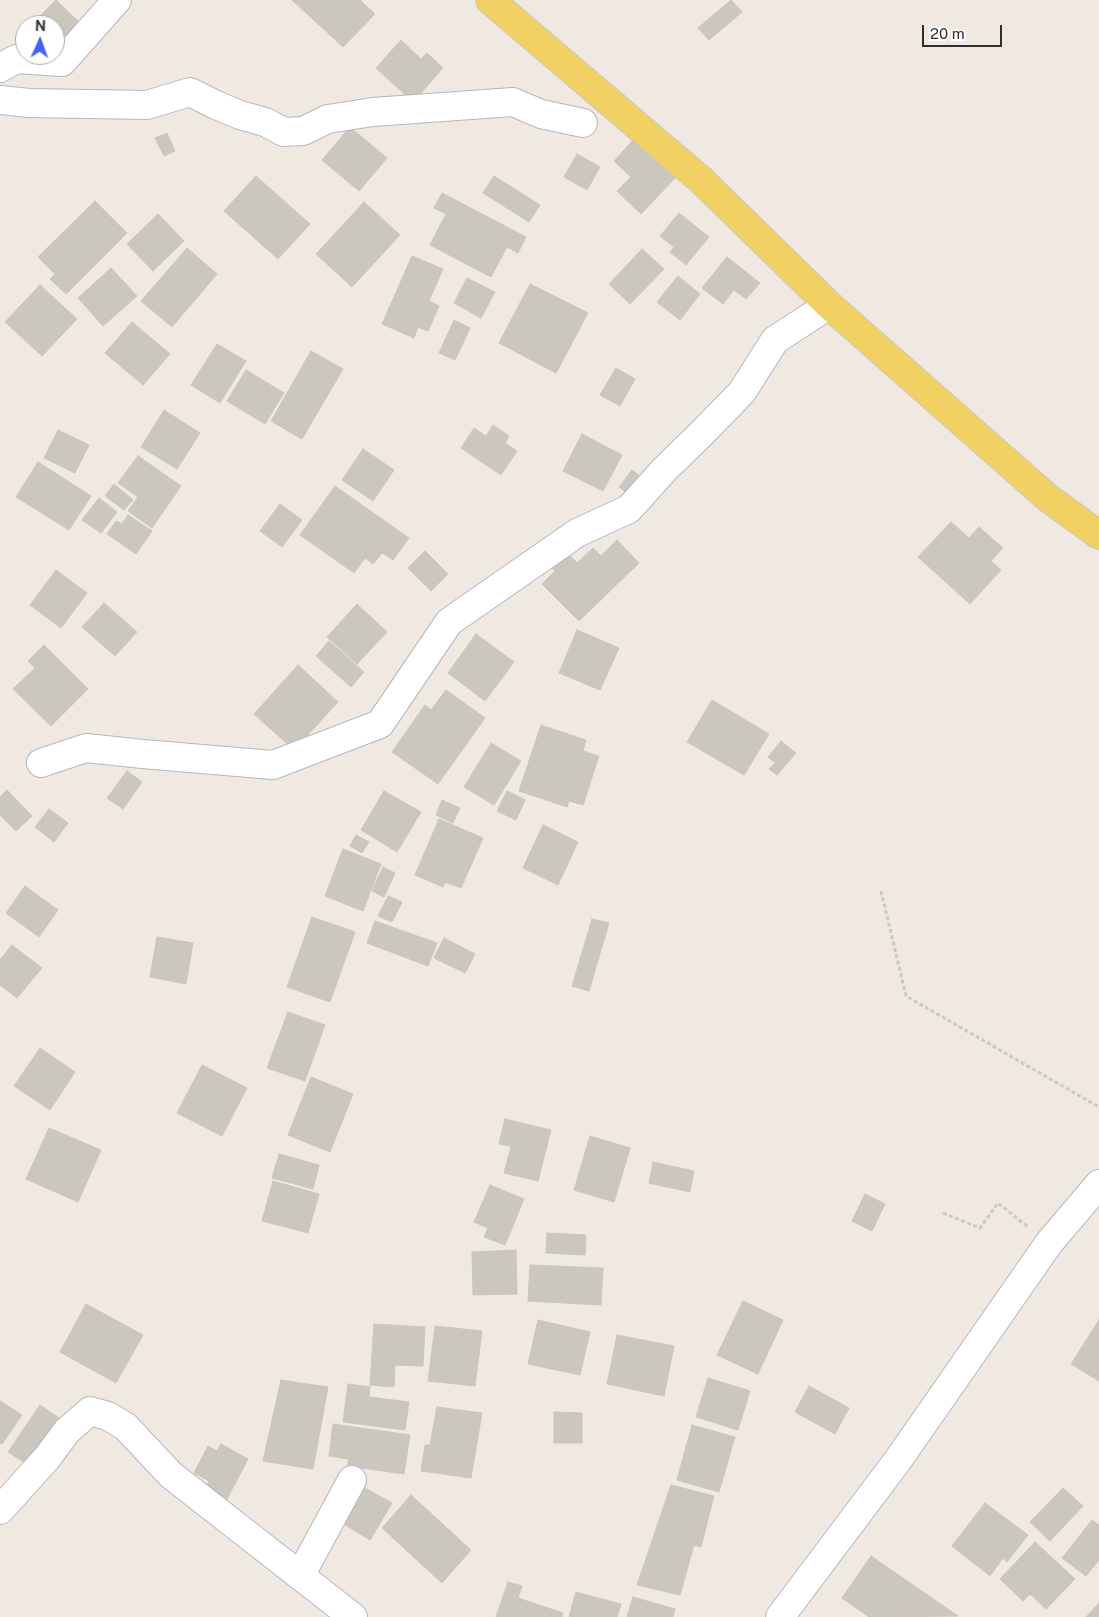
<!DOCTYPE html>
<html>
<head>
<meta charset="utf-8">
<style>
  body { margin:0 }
  #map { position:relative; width:1099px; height:1617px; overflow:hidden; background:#efe9e1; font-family:"Public Sans",sans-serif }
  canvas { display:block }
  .north { position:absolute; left:15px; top:15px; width:50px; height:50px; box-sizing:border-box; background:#fff; border:1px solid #ababab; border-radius:50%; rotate:2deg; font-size:14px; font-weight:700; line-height:20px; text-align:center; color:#2e2e2e }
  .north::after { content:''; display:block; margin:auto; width:18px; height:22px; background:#4264fb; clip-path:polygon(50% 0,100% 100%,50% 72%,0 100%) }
  .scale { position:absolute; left:922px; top:25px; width:80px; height:22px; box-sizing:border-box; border:2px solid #2e2e2e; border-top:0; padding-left:6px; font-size:15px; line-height:18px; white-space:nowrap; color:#2e2e2e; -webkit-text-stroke:4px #fff; paint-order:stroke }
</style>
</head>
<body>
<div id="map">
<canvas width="1099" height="1617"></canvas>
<div class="north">N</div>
<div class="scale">20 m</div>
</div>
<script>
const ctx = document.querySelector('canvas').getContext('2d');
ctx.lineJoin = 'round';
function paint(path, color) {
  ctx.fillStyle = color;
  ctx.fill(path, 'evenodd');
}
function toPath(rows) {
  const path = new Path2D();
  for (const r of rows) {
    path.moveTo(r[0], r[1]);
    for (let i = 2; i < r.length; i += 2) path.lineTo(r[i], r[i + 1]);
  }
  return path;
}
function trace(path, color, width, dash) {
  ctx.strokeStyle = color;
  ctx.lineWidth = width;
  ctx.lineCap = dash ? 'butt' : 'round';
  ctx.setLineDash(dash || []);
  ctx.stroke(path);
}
const building = toPath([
  [56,0,81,24,55,50,55,25,31,25,56,0],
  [292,0,360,0,375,14,343,47,292,0],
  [731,0,742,12,709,40,698,28,731,0],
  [401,40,421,59,427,53,443,68,413,102,376,68,401,40],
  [350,127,387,158,359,191,322,160,350,127],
  [167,133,175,151,164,156,155,138,167,133],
  [634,139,675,178,641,214,617,191,631,177,614,161,634,139],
  [577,154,600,167,587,190,564,177,577,154],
  [256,176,310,224,278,259,224,211,256,176],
  [494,176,540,205,529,222,483,193,494,176],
  [442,193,526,237,518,253,507,247,491,277,430,245,446,214,434,208,442,193],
  [95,201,127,233,66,294,50,279,55,274,38,257,95,201],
  [364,202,400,235,352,287,316,254,364,202],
  [679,213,709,237,686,265,670,252,674,247,660,236,679,213],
  [158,214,184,241,153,271,127,244,158,214],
  [187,248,217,274,172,327,141,301,187,248],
  [642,249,664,269,630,304,609,284,642,249],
  [412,256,443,269,429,301,439,306,428,331,418,327,414,338,382,324,412,256],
  [727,257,760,283,746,299,734,290,723,304,702,288,727,257],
  [111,268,137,296,103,326,78,298,111,268],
  [678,276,700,294,680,320,657,302,678,276],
  [467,278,495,292,481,318,454,303,467,278],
  [530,284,588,313,556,373,499,343,530,284],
  [40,285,77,319,42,356,5,322,40,285],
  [454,320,470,328,455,360,439,353,454,320],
  [132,322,170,354,143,385,105,353,132,322],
  [217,344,246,361,220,403,191,385,217,344],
  [311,351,343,369,302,439,271,421,311,351],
  [616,368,635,379,620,406,600,395,616,368],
  [246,370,284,393,265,424,227,401,246,370],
  [164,410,200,433,177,469,141,447,164,410],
  [493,425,509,436,505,443,517,451,501,475,461,448,474,428,486,436,493,425],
  [58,430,89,445,75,473,44,458,58,430],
  [582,434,622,455,603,491,563,471,582,434],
  [363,449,394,470,373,501,342,480,363,449],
  [138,456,181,486,152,528,128,511,138,497,118,483,138,456],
  [38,462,91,496,69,530,16,497,38,462],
  [632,470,648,482,635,499,619,487,632,470],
  [114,484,133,500,124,510,105,496,114,484],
  [335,486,409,538,393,560,382,553,373,564,365,558,354,573,300,535,335,486],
  [99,498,117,512,101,533,82,520,99,498],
  [280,504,302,520,282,547,260,531,280,504],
  [128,515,152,531,136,554,107,534,116,521,122,524,128,515],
  [951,522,969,538,979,527,1003,548,991,561,1001,570,970,604,918,557,951,522],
  [617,540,639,563,579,621,542,584,555,571,550,566,566,551,577,563,593,548,601,556,617,540],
  [425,551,448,574,431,591,408,568,425,551],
  [56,570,87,593,61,628,30,605,56,570],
  [104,603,137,632,115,656,82,627,104,603],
  [357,604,387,632,357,664,327,637,357,604],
  [577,630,619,648,600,690,559,673,577,630],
  [476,634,514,662,485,701,448,673,476,634],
  [329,641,364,672,351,687,316,656,329,641],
  [44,645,88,689,51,726,13,689,35,668,28,661,44,645],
  [298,665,338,702,294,750,254,714,298,665],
  [446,690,485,718,438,784,392,752,425,705,431,710,446,690],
  [712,700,769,734,744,775,687,742,712,700],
  [541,725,586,740,583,751,599,756,583,805,569,801,567,807,519,791,541,725],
  [781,741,796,753,777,775,769,769,775,763,768,757,781,741],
  [491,743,521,761,494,805,464,787,491,743],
  [127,771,142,782,123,809,107,798,127,771],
  [7,790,32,816,16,831,0,815,0,797,7,790],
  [384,791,421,812,397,852,361,830,384,791],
  [507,791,525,800,516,820,497,811,507,791],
  [442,800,460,808,453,823,436,815,442,800],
  [49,809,68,823,54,842,35,827,49,809],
  [439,819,483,838,461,888,445,882,443,887,415,875,439,819],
  [543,825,578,842,558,885,523,868,543,825],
  [356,835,369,842,362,853,350,846,356,835],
  [343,849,381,864,363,911,325,896,343,849],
  [383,867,395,873,384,897,372,891,383,867],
  [25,886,58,910,39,937,6,913,25,886],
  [388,896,402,902,392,922,378,916,388,896],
  [312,917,355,932,330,1002,287,987,312,917],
  [592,919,609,923,589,991,572,986,592,919],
  [375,921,437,943,428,966,367,943,375,921],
  [157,937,193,943,186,984,150,977,157,937],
  [444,938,475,954,465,973,434,958,444,938],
  [12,945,42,968,17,998,0,985,0,960,12,945],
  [288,1012,325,1025,305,1081,267,1068,288,1012],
  [40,1048,75,1072,50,1110,14,1086,40,1048],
  [202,1065,247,1088,222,1136,177,1113,202,1065],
  [311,1077,353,1094,330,1152,288,1135,311,1077],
  [505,1119,551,1130,538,1181,504,1173,511,1146,499,1144,505,1119],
  [49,1128,101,1150,78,1202,26,1179,49,1128],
  [590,1136,630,1148,614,1202,574,1190,590,1136],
  [279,1154,319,1165,313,1189,272,1178,279,1154],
  [653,1162,694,1171,690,1192,649,1183,653,1162],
  [273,1181,319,1194,308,1233,262,1221,273,1181],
  [490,1185,524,1199,505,1245,484,1237,488,1228,474,1222,490,1185],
  [865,1194,885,1204,872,1231,852,1221,865,1194],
  [547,1233,586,1235,585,1255,546,1253,547,1233],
  [516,1250,517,1294,473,1295,472,1252,516,1250],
  [530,1265,603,1268,601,1305,528,1301,530,1265],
  [743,1301,783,1320,758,1374,717,1355,743,1301],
  [86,1304,143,1335,116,1383,60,1352,86,1304],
  [538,1320,590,1332,580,1375,528,1364,538,1320],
  [1099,1320,1099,1381,1071,1364,1099,1320],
  [374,1324,425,1327,423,1366,395,1365,394,1387,370,1385,374,1324],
  [435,1326,482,1331,475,1386,428,1381,435,1326],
  [617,1335,674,1346,664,1396,607,1384,617,1335],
  [708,1378,750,1391,738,1430,696,1417,708,1378],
  [281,1380,328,1387,313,1469,263,1461,281,1380],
  [348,1384,370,1387,369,1397,409,1402,405,1430,343,1422,348,1384],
  [809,1386,849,1408,835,1434,795,1412,809,1386],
  [0,1401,22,1415,2,1444,0,1443,0,1401],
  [40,1405,62,1420,30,1466,8,1452,40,1405],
  [437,1407,482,1413,471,1478,421,1471,425,1445,430,1445,437,1407],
  [554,1412,582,1413,582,1443,554,1443,554,1412],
  [333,1424,410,1435,404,1474,348,1466,348,1459,329,1456,333,1424],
  [692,1425,735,1437,719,1492,677,1480,692,1425],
  [221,1444,248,1459,227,1499,206,1487,209,1481,194,1473,208,1446,217,1451,221,1444],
  [671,1485,714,1496,701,1547,694,1545,680,1595,637,1585,671,1485],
  [365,1488,392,1503,370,1540,344,1524,365,1488],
  [1063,1488,1083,1506,1050,1541,1030,1522,1063,1488],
  [411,1495,471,1550,442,1583,382,1528,411,1495],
  [985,1503,1028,1535,1007,1562,1003,1558,990,1576,952,1546,985,1503],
  [1092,1520,1099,1525,1099,1560,1086,1576,1062,1558,1092,1520],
  [1035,1542,1075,1579,1046,1609,1030,1594,1023,1601,1000,1579,1035,1542],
  [871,1556,958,1616,869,1617,842,1598,871,1556],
  [508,1582,522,1586,518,1598,563,1613,562,1617,496,1617,508,1582],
  [576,1592,621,1604,617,1617,569,1617,576,1592],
  [633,1597,675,1609,673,1617,627,1617,633,1597],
  [1099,1603,1099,1617,1086,1617,1099,1603]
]);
paint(building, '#cbc7bf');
trace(building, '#cbc5ba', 1);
const minor = toPath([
  [0,68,16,59,62,62,117,0],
  [0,100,29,103,147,105,190,92,216,105,240,115,265,122,284,132,303,131,328,119,373,112,513,102,541,114,583,123],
  [41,763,86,748,143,754,273,765,380,724,449,622,577,533,629,509,665,469,701,434,742,392,775,340,829,305],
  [0,1510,47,1458,67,1431,90,1411,108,1416,126,1427,171,1475,353,1617],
  [300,1576,352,1480],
  [780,1617,898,1460,1049,1243,1099,1184]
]);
const major = toPath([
  [490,0,701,180,829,305,1048,498,1099,535]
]);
trace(minor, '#b4b7c1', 30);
trace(major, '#c9c9c9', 30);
trace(toPath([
  [881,891,906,996,1099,1107],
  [943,1213,980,1228,998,1203,1028,1227]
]), '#c9c9c9', 3, [4, 2.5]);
trace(minor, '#fff', 28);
trace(major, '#f2d163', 28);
</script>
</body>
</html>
